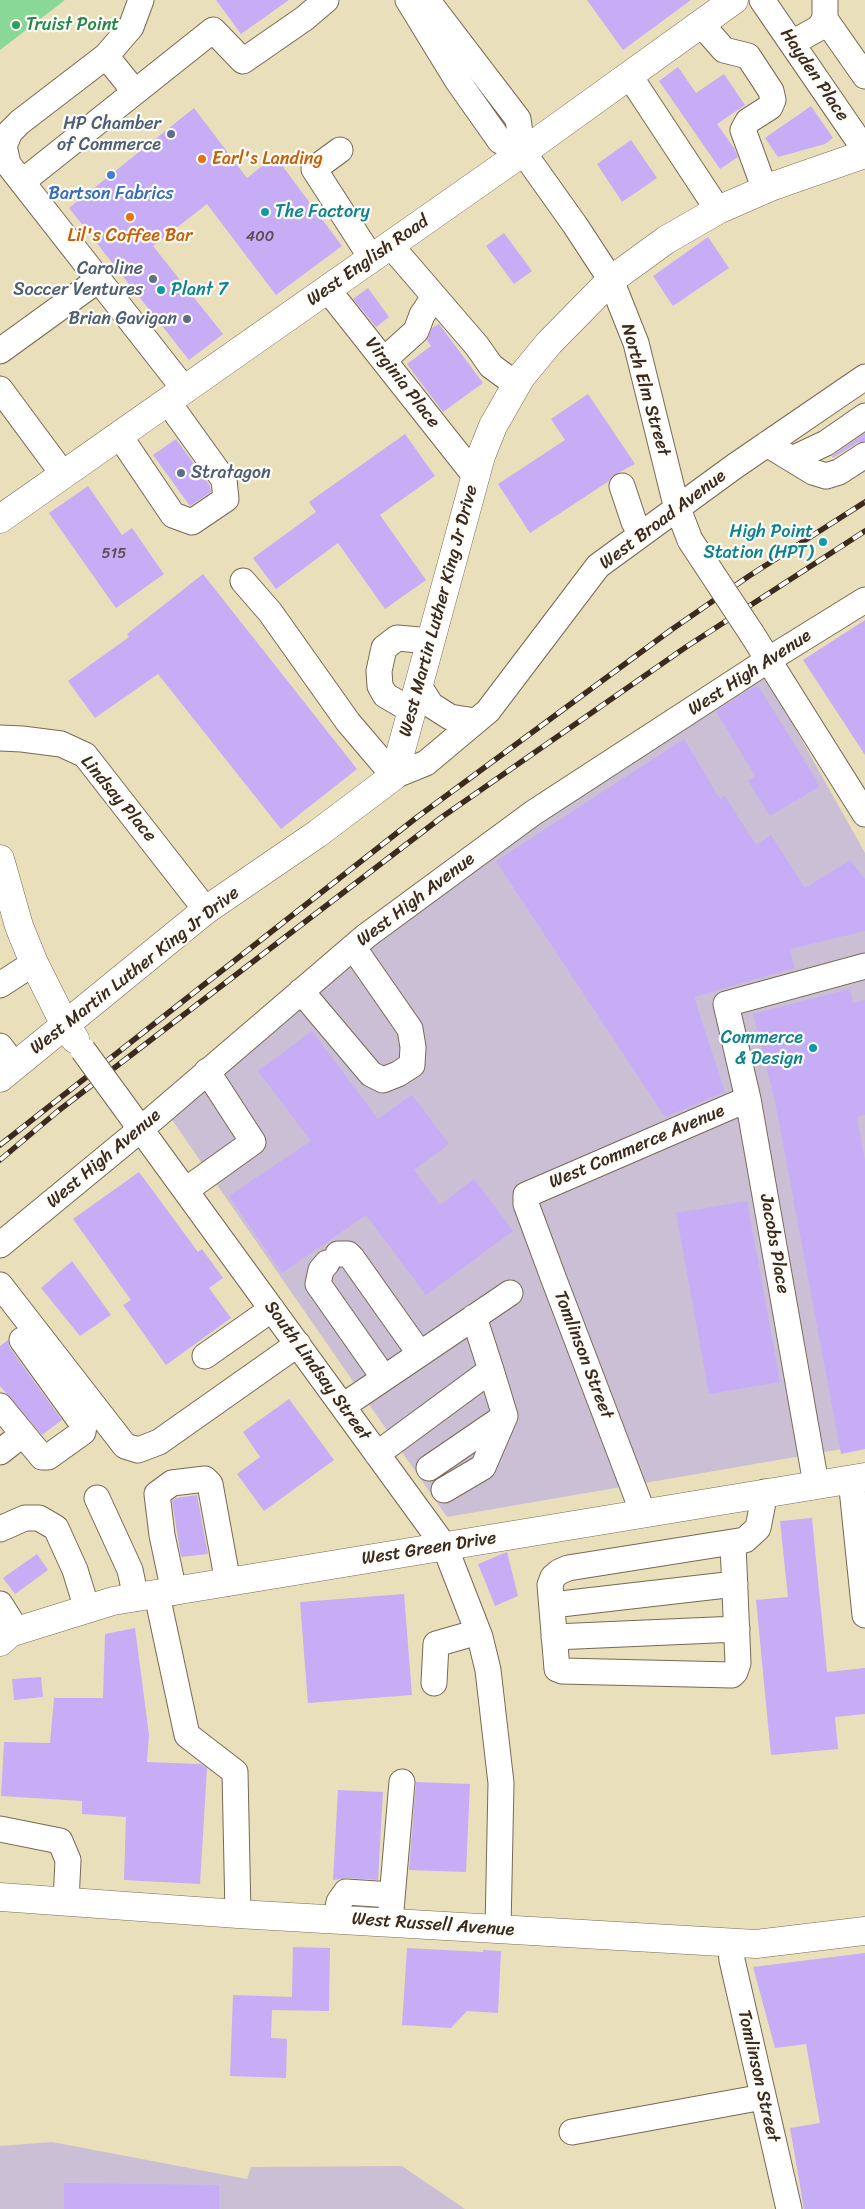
<!DOCTYPE html>
<html>
<head>
<meta charset="utf-8">
<style>
  body { margin:0 }
  canvas { display:block; background:#e9dfba }
</style>
</head>
<body>
<canvas width="865" height="2209"></canvas>
<script>
const ctx = document.querySelector('canvas').getContext('2d');
ctx.lineJoin = 'round';
function paint(path, color) {
  ctx.fillStyle = color;
  ctx.fill(path, 'evenodd');
}
function toPath(rows) {
  const path = new Path2D();
  for (const r of rows) {
    path.moveTo(r[0], r[1]);
    for (let i = 2; i < r.length; i += 2) path.lineTo(r[i], r[i + 1]);
  }
  return path;
}
function trace(path, color, width, dash) {
  ctx.strokeStyle = color;
  ctx.lineWidth = width;
  ctx.lineCap = dash ? 'butt' : 'round';
  ctx.setLineDash(dash || []);
  ctx.stroke(path);
}
function drawText(font, color, halo, rows, align = 'center') {
  ctx.font = font + ' Sriracha,sans-serif';
  ctx.lineWidth = 4.5;
  ctx.setLineDash([]);
  ctx.textBaseline = 'middle';
  ctx.strokeStyle = halo;
  ctx.fillStyle = color;
  for (const [text, x, y, turn = 0] of rows) {
    ctx.save();
    ctx.translate(x, y);
    ctx.rotate((+turn || 0) * Math.PI / 180);
    ctx.textAlign = isNaN(turn) ? turn : align;
    if (halo) ctx.strokeText(text, 0, 0);
    ctx.fillText(text, 0, 0);
    ctx.restore();
  }
}
paint(toPath([
  [762,669,865,853,865,1445,447,1517,170,1117,406,914],
  [52,2142,247,2179,251,2167,402,2166,465,2209,0,2209,0,2146]
]), '#cbbfd5');
paint(toPath([
  [0,0,65,0,0,50]
]), '#89d897');
paint(toPath([
  [216,0,289,0,241,34],
  [587,0,691,0,623,50],
  [678,67,696,93,724,74,745,105,717,124,734,148,738,157,720,169,659,81],
  [811,106,833,138,825,144,778,157,765,138],
  [194,108,247,178,275,156,342,246,276,295,207,204,153,246,223,334,189,360,69,208],
  [631,140,657,178,622,202,597,164],
  [504,233,532,271,514,284,486,246],
  [708,237,729,268,673,306,653,276],
  [368,288,389,317,376,327,353,299],
  [439,324,483,383,443,412,407,364,431,346,427,340,432,328],
  [588,394,635,464,612,476,609,481,530,533,498,484,565,440,551,419],
  [865,433,865,441,857,443,833,458,832,456],
  [405,434,435,476,380,515,426,580,385,609,338,543,276,589,253,558,316,512,309,502],
  [176,439,210,486,211,492,190,506,153,455],
  [88,486,122,535,132,528,164,574,116,608,49,513],
  [203,574,357,769,281,829,158,674,95,718,68,681,129,637,127,634],
  [865,620,865,755,803,660],
  [755,686,759,687,820,786,770,816,748,781,755,776,716,711],
  [684,739,720,799,725,796,756,845,771,835,805,888,850,860,865,879,865,931,790,949,794,968,694,997,725,1092,665,1117,496,861],
  [850,989,853,1003,865,1000,865,1115,857,1117,865,1161,865,1449,841,1454,775,1101,753,1014],
  [312,1031,378,1119,412,1095,449,1144,414,1170,440,1205,474,1179,513,1231,426,1295,366,1215,282,1273,229,1196,311,1141,258,1071],
  [139,1172,198,1252,202,1249,223,1278,209,1288,231,1318,166,1365,123,1305,131,1300,73,1219],
  [747,1201,780,1382,709,1394,676,1213],
  [72,1261,111,1315,80,1336,41,1288],
  [8,1340,10,1348,62,1420,42,1435,0,1386,0,1346],
  [289,1399,334,1460,264,1511,237,1474,260,1457,243,1432],
  [197,1495,208,1554,181,1557,172,1501,176,1498],
  [812,1518,827,1672,865,1668,865,1714,835,1717,838,1749,771,1755,756,1600,788,1597,780,1521],
  [507,1552,518,1596,495,1606,478,1564],
  [37,1554,48,1570,15,1594,3,1578],
  [404,1594,412,1695,308,1703,300,1602],
  [135,1628,149,1735,147,1762,201,1764,207,1768,200,1884,124,1880,126,1817,82,1814,82,1801,1,1796,4,1742,50,1743,54,1698,103,1698,105,1634],
  [41,1677,43,1697,14,1700,12,1679],
  [416,1782,470,1784,466,1872,409,1870],
  [338,1790,383,1792,378,1880,347,1878,333,1880],
  [293,1947,330,1948,329,2011,272,2010,271,2038,287,2039,286,2078,230,2076,233,1995,292,1997],
  [407,1948,483,1952,483,1950,501,1951,498,2013,467,2011,451,2028,402,2025],
  [865,1953,865,2209,804,2209,790,2128,820,2123,806,2044,775,2048,753,1967],
  [64,2183,219,2185,219,2209,64,2209]
]), '#c7adf6');
const minor = toPath([
  [141,0,131,27,106,56,20,122,10,132,4,146,8,164,185,390],
  [408,0,457,80,500,141,523,152],
  [427,0,518,119,523,152,575,225,611,280,636,343,675,501,690,540],
  [762,0,865,150],
  [825,19,865,76],
  [701,24,724,50,748,56,771,91,773,100,770,107,748,121,743,130,765,190],
  [792,43,819,28,825,19,825,0],
  [106,56,135,92],
  [629,75,718,210],
  [340,150,314,169,372,259],
  [22,182,213,30,243,61,305,18,326,0],
  [391,246,477,346,491,366,517,385],
  [328,290,476,477],
  [0,351,98,280],
  [384,360,416,331,422,315,434,297],
  [0,389,63,474],
  [119,435,173,515,192,522,226,499,224,480,168,402],
  [767,444,813,472,826,476,839,472,865,455],
  [792,459,826,443,865,416],
  [622,486,634,522,641,534],
  [243,581,270,612,348,722,394,776,426,763,488,711,598,566,735,466,865,377],
  [752,634,865,814],
  [419,686,431,705,450,717,475,721],
  [412,711,385,695,380,686,379,671,384,648,397,638,431,641],
  [0,738,22,739,61,744,85,755,206,910],
  [0,985,34,963],
  [301,991,371,1074,383,1080,398,1074,412,1065,413,1047,410,1029,353,947],
  [0,1046,15,1066],
  [118,1098,445,1547,480,1637,488,1670,501,1783,498,1929],
  [186,1190,253,1142,207,1071],
  [0,1245,141,1129,366,936,533,813,768,660,865,600],
  [338,1254,348,1254,352,1258,420,1354],
  [327,1263,321,1270,318,1284,384,1378],
  [0,1285,125,1446,138,1450,159,1442,298,1344],
  [205,1356,272,1309],
  [491,1370,505,1416],
  [0,1406,42,1457,48,1457,83,1432,84,1426,22,1340],
  [343,1406,510,1293],
  [0,1452,23,1434],
  [377,1454,491,1370,474,1317],
  [429,1468,505,1416,483,1467,444,1490],
  [851,1479,865,1615],
  [816,1484,748,1099,726,1004,865,966],
  [97,1498,130,1570,136,1598],
  [643,1513,553,1277,526,1204,526,1195,748,1099],
  [0,1529,25,1518,39,1518,56,1528,75,1570,87,1609],
  [733,1544,738,1663,735,1672,732,1675,562,1671,557,1669,550,1585,553,1577,559,1572,568,1568,745,1540,758,1528,765,1492],
  [174,1592,162,1535,157,1494,172,1483,205,1479,210,1484,228,1583],
  [157,1595,187,1735,235,1772,238,1914],
  [0,1604,17,1631],
  [552,1605,735,1584],
  [554,1637,737,1629],
  [434,1683,436,1644,478,1632],
  [0,1829,60,1841,68,1860,66,1902],
  [336,1919,339,1902,346,1892,392,1895],
  [390,1922,402,1782],
  [730,1943,732,1960,789,2209],
  [572,2132,763,2097]
]);
const major = toPath([
  [0,519,523,152,734,0],
  [0,859,19,926,34,963,65,1025,75,1039],
  [0,1078,206,910,317,834,394,776,481,456,493,426,521,377,549,343,611,280,666,240,718,210,773,186,865,154],
  [0,1642,10,1633,113,1601,865,1477],
  [0,1897,238,1914,756,1944,865,1931]
]);
trace(minor, '#786955', 27);
trace(major, '#786955', 29);
trace(minor, '#fff', 25);
trace(major, '#fff', 28);
const rail = toPath([
  [0,1145,416,818,671,630,749,576,865,502],
  [0,1160,58,1111,442,817,686,647,865,531]
]);
trace(rail, '#3b2a1e', 5.5);
trace(rail, '#fdfcf7', 4, [11]);
const minorBridge = toPath([
  [690,540,752,634],
  [83,1050,118,1098]
]);
trace(minorBridge, '#786955', 27, []);
trace(minorBridge, '#fff', 25);
for (const [x, y, r, color] of [
  [16,25,5,"#2e9e5b"],
  [171,134,5,"#5c6f8a"],
  [202,159,5,"#e8710a"],
  [111,175,5,"#3f7fe0"],
  [265,212,5,"#0f9aa8"],
  [130,217,5,"#e8710a"],
  [153,279,5,"#5c6f8a"],
  [161,290,5,"#0f9aa8"],
  [187,319,5,"#5c6f8a"],
  [181,473,5,"#5c6f8a"],
  [823,542,5,"#0f9aa8"],
  [813,1048,5,"#0f9aa8"]
]) {
  const dot = new Path2D();
  dot.arc(x, y, r, 0, 2 * Math.PI);
  ctx.fillStyle = color;
  ctx.fill(dot);
  trace(dot, '#fdfcf7', 2);
}
drawText('15px', '#5e4b54', null, [
  ["400",260,237],
  ["515",114,554]
]);
drawText('18px', '#27864d', '#fdfcf7', [
  ["Truist Point",26,25]
], 'left');
drawText('18px', '#3b2a1e', '#fdfcf7', [
  ["Hayden Place",814,75,56],
  ["West English Road",368,261,-35],
  ["Virginia Place",402,383,52],
  ["North Elm Street",645,390,74],
  ["West Broad Avenue",663,520,-37],
  ["West Martin Luther King Jr Drive",439,611,-75],
  ["West High Avenue",750,673,-33],
  ["Lindsay Place",118,799,50],
  ["West High Avenue",416,900,-37],
  ["West Martin Luther King Jr Drive",135,971,-38],
  ["West Commerce Avenue",637,1147,-23],
  ["West High Avenue",104,1159,-40],
  ["Jacobs Place",774,1244,80],
  ["Tomlinson Street",583,1355,69],
  ["South Lindsay Street",317,1371,54],
  ["West Green Drive",429,1549,-9],
  ["West Russell Avenue",433,1925,4],
  ["Tomlinson Street",758,2076,77]
]);
drawText('18px', '#4e5e75', '#fdfcf7', [
  ["HP Chamber",161,124],
  ["of Commerce",161,145],
  ["Caroline",143,269],
  ["Soccer Ventures",143,290],
  ["Brian Gavigan",177,319],
  ["Stratagon",191,473,"left"]
], 'right');
drawText('18px', '#c56008', '#fdfcf7', [
  ["Earl's Landing",212,159],
  ["Lil's Coffee Bar",130,236,"center"]
], 'left');
drawText('18px', '#366cbe', '#fdfcf7', [
  ["Bartson Fabrics",111,194]
]);
drawText('18px', '#0d838f', '#fdfcf7', [
  ["The Factory",275,212],
  ["Plant 7",171,290],
  ["High Point",813,532,"right"],
  ["Station (HPT)",813,553,"right"],
  ["Commerce",803,1038,"right"],
  ["& Design",803,1059,"right"]
], 'left');
</script>
</body>
</html>
